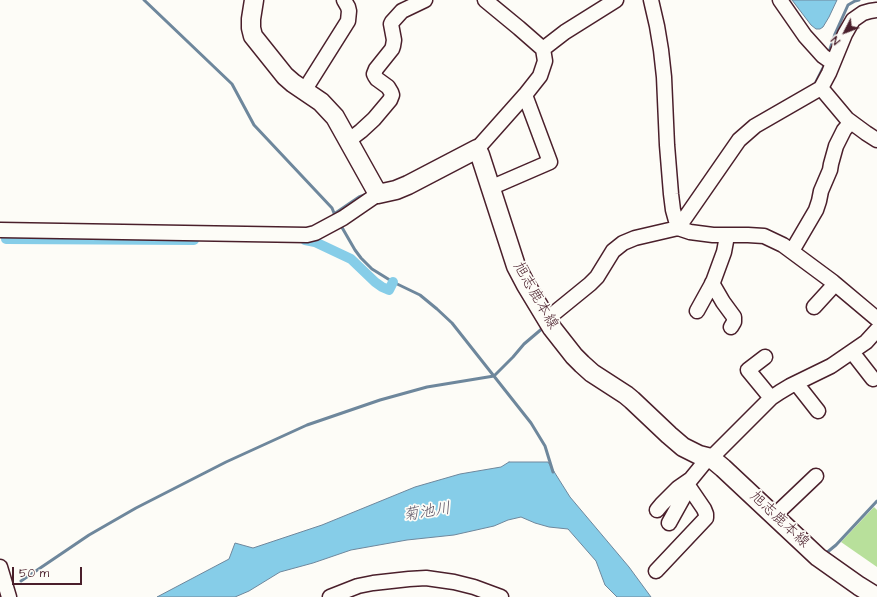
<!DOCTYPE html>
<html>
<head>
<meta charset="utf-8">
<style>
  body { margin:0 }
  #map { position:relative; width:877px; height:597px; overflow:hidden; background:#fdfcf7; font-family:"Architects Daughter",sans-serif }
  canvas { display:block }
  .north { position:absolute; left:825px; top:12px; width:40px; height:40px; -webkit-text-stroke:3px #fdfcf7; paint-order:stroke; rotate:228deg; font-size:11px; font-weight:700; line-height:16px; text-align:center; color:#4a1f2b }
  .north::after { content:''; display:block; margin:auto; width:14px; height:18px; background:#4a1f2b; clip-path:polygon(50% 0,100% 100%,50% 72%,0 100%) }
  .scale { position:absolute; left:12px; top:567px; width:70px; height:18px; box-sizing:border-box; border:2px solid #4a1f2b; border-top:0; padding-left:5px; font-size:12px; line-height:14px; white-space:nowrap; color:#4a1f2b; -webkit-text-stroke:3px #fdfcf7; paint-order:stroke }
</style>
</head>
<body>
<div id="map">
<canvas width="877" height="597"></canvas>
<div class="north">N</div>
<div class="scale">50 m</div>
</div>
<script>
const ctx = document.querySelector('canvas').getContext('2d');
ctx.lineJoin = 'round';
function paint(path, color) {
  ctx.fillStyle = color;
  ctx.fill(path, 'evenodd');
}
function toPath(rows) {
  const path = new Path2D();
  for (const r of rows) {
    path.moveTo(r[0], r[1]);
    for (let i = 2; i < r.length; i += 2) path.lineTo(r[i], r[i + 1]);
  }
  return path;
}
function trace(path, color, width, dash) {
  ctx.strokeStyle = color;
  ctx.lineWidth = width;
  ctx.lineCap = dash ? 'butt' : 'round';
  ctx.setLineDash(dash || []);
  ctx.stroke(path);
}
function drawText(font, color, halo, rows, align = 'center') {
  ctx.font = font + ' "Architects Daughter","Klee One",sans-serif';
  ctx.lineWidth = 3.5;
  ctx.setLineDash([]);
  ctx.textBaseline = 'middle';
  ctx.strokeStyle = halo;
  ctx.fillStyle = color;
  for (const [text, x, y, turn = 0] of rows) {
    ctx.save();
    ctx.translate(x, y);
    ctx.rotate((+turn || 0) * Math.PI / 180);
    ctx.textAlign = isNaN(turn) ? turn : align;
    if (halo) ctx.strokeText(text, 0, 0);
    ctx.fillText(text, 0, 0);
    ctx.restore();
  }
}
paint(toPath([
  [874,507,877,510,877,567,841,542]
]), '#b8e09b');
const water = toPath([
  [792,0,837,0,829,17,823,27,820,29,816,29,811,25,792,0],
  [509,462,548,462,570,497,629,567,651,597,617,597,605,585,596,561,568,529,549,527,535,523,521,517,508,520,494,526,454,535,407,540,351,550,313,563,280,572,249,591,235,597,157,597,229,559,235,543,253,548,322,525,415,487,460,474,501,467,509,462]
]);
paint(water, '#86cde8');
trace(water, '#6e879c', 1);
trace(toPath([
  [144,0,232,84,254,125,332,208,336,218],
  [828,55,835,34,848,5,855,1,859,0],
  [813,85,815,84,824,66],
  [334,214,359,197,367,194],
  [340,224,355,250,361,258,372,269,393,282,420,295,437,309,452,323,531,423,545,446,553,472],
  [825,554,836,545,877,501],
  [21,581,89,535,136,508,226,462,307,425,380,400,427,387,494,376,513,357,524,344,544,327]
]), '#6e879c', 3);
trace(toPath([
  [6,239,194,240],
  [305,240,315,242,351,259,375,282,382,287,389,290,393,282]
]), '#86cde8', 10);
const minor = toPath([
  [651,0,657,26,661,50,664,77,667,145,671,194,673,210,678,228],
  [780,0,805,36,823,56,833,63],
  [543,49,565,32,616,0],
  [821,88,847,119,866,133,877,140],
  [304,91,348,21,349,11,348,7,344,0],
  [348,141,361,131,374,119,390,100,392,95,391,92,388,87,377,79,375,76,374,74,376,69,392,49,393,46,394,40,391,24,392,22,402,11,425,0],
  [477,149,525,95,540,76,545,61,543,49,519,28,485,0],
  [490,188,550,162,525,95],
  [678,228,739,140,755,126,821,88,829,73,845,34,853,20,863,13,870,11,877,10],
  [0,230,307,235,315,233,343,218,378,194],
  [792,251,816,210,819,201,821,191,830,170,831,164,836,146,844,130,851,122],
  [712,283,723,302,734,317,734,322,731,327],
  [814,307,835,284],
  [697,311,713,282,724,252,727,236],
  [547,319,590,284,597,277,613,251,623,243,635,238,678,228,690,232,713,235,748,235,764,236,783,245,833,282,877,319],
  [852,352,873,379],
  [765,357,748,370,771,398],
  [796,383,818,411],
  [711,458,771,398,780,392,790,386,831,366,866,342,877,330],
  [657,510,662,504,678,488,691,479],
  [774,516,816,476],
  [669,523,689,487],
  [0,567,9,597],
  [656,571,706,518,706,514,704,509,689,487,688,483,691,479,709,457],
  [330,597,358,586,373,583,409,579,426,578,454,582,474,587,501,597]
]);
const major = toPath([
  [254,0,251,19,251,28,253,36,285,76,293,83,321,102,335,117,378,194,396,190,408,185,477,149,480,155,516,266,526,285,552,328,574,356,582,364,592,373,626,395,632,400,669,435,683,447,699,455,711,458,723,468,818,557,859,586,877,597]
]);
trace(minor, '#4a1f2b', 17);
trace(major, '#4a1f2b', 21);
trace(minor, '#fdfcf7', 14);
trace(major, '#fdfcf7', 18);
drawText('15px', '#4a1f2b', '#fdfcf7', [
  ["旭志鹿本線",535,296,60],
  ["旭志鹿本線",779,520,43]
]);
drawText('italic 16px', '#5c5364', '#fdfcf7', [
  ["菊池川",427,513,-9]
]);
</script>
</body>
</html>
